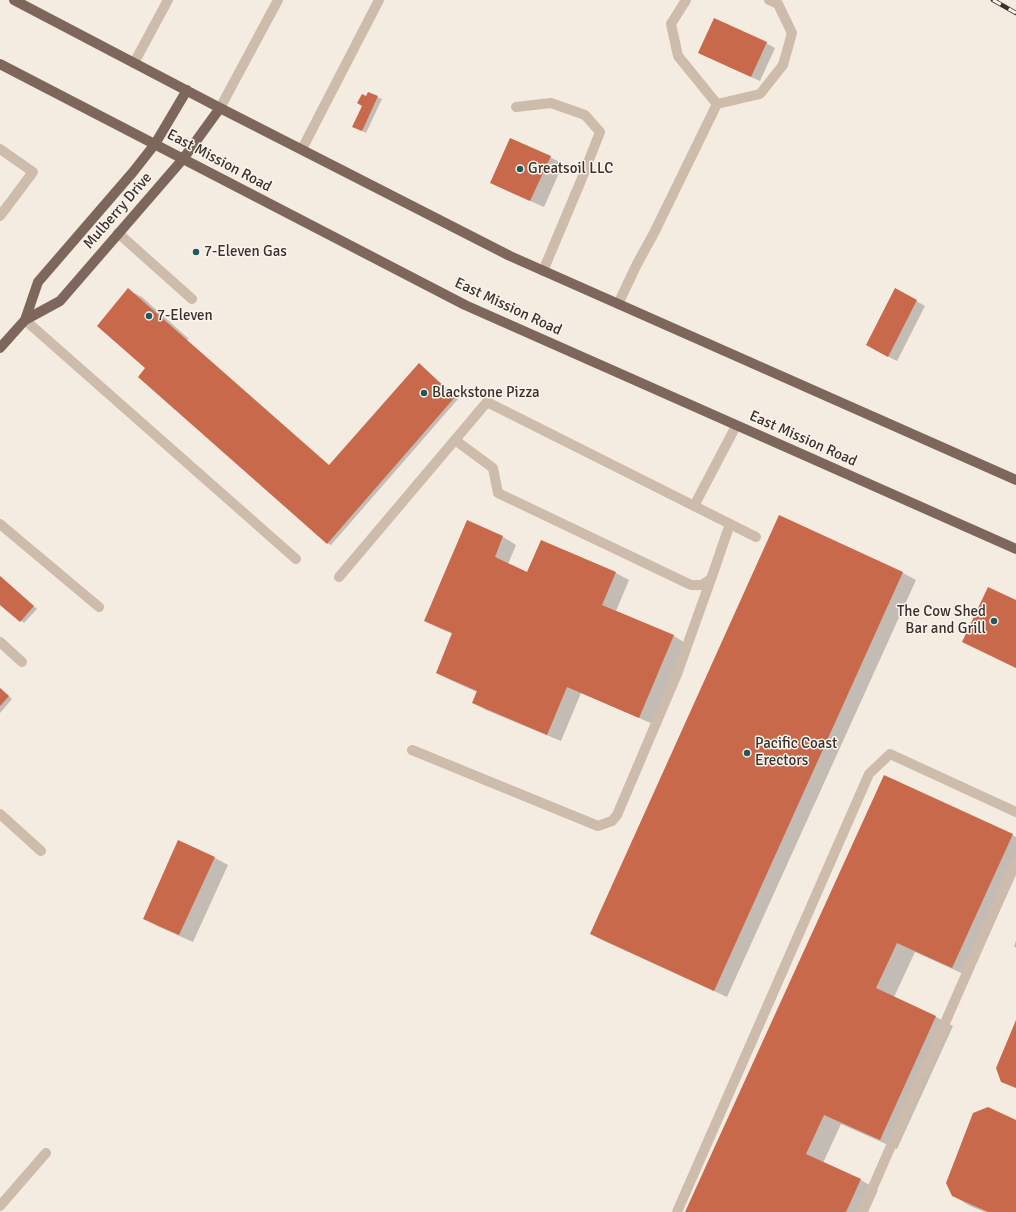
<!DOCTYPE html>
<html>
<head>
<meta charset="utf-8">
<style>
  body { margin:0 }
  canvas { display:block; background:#f4ebe1 }
</style>
</head>
<body>
<canvas width="1016" height="1212"></canvas>
<script>
const ctx = document.querySelector('canvas').getContext('2d');
ctx.lineJoin = 'round';
function paint(path, color) {
  ctx.fillStyle = color;
  ctx.fill(path, 'evenodd');
}
function toPath(rows) {
  const path = new Path2D();
  for (const r of rows) {
    path.moveTo(r[0], r[1]);
    for (let i = 2; i < r.length; i += 2) path.lineTo(r[i], r[i + 1]);
  }
  return path;
}
function trace(path, color, width, dash) {
  ctx.strokeStyle = color;
  ctx.lineWidth = width;
  ctx.lineCap = dash ? 'butt' : 'round';
  ctx.setLineDash(dash || []);
  ctx.stroke(path);
}
function drawText(font, color, halo, rows, align = 'center') {
  ctx.font = font + ' Signika,sans-serif';
  ctx.lineWidth = 3;
  ctx.setLineDash([]);
  ctx.textBaseline = 'middle';
  ctx.strokeStyle = halo;
  ctx.fillStyle = color;
  for (const [text, x, y, turn = 0] of rows) {
    ctx.save();
    ctx.translate(x, y);
    ctx.rotate((+turn || 0) * Math.PI / 180);
    ctx.textAlign = isNaN(turn) ? turn : align;
    if (halo) ctx.strokeText(text, 0, 0);
    ctx.fillText(text, 0, 0);
    ctx.restore();
  }
}
paint(toPath([
  [766,43,775,48,760,81,699,53],
  [368,93,382,99,366,133,358,129],
  [550,157,563,164,544,207,505,190,491,182],
  [896,289,925,306,897,361,875,350],
  [128,290,142,297,189,339,188,340,187,339,187,341,332,469,419,364,423,367,458,399,331,545,327,543,147,368],
  [780,516,903,573,916,580,727,997,604,941,591,934],
  [467,522,503,537,516,545,508,564,528,573,616,573,629,580,616,611,674,636,687,644,653,724,581,693,561,741,486,710,473,702,477,692,450,680,437,673,453,634,439,628,425,621],
  [0,576,37,609,24,623,0,603],
  [1016,601,1016,668,963,641],
  [0,688,12,699,0,713],
  [884,776,1016,837,1016,875,970,977,915,952,894,997,936,1017,953,1026,897,1149,841,1124,823,1163,861,1180,878,1190,868,1212,686,1212],
  [179,841,215,858,228,865,193,942,157,926,144,918],
  [1016,941,1016,948,1014,946],
  [1016,1121,1016,1212,985,1212,970,1206,952,1195]
]), '#0003');
paint(toPath([
  [714,18,767,42,751,77,698,53],
  [368,92,378,96,362,131,352,127,362,106,357,103,362,94,366,96],
  [510,138,551,156,530,201,490,183],
  [128,288,329,465,419,363,455,397,327,544,138,377,145,368,97,326],
  [895,288,917,300,888,357,866,345],
  [779,515,903,572,714,991,590,934],
  [467,520,503,536,495,557,527,572,541,540,616,572,602,605,674,635,639,718,567,687,547,735,472,703,477,691,436,673,452,633,424,621],
  [0,576,34,606,20,622,0,605],
  [988,587,1016,600,1016,668,962,642],
  [0,688,9,696,0,706],
  [884,775,1013,834,952,968,897,943,876,988,936,1016,880,1140,824,1115,806,1154,861,1179,846,1212,685,1212],
  [178,840,215,857,179,935,143,919],
  [1016,1020,1016,1088,1001,1082,996,1068],
  [988,1107,1016,1120,1016,1212,988,1212,952,1196,946,1183,973,1113]
]), '#c8694b');
trace(toPath([
  [686,0,671,24,678,56,717,104],
  [134,63,168,0],
  [717,104,760,94,783,65,792,33,778,4,769,0],
  [516,107,551,103,585,115,600,132,580,183,543,271],
  [220,108,278,0],
  [0,149,33,172,0,216],
  [302,149,379,0],
  [118,233,192,299],
  [618,304,637,264,654,233,717,104],
  [25,320,296,559],
  [455,440,493,468,498,493,691,585,702,585,711,579,730,524],
  [694,506,736,426],
  [0,524,99,607],
  [339,577,487,402,756,537],
  [0,642,22,662],
  [412,750,598,826,612,821,617,815,677,674,711,579],
  [0,814,41,851],
  [0,1206,46,1153],
  [677,1212,869,774,890,754,1016,812],
  [862,1212,1016,861]
]), '#cdbbac', 10);
trace(toPath([
  [14,0,220,108,510,256,1016,480],
  [0,64,465,305,1016,549],
  [25,320,38,282,133,172,155,144,187,90],
  [0,348,25,320,60,301,183,159,220,108]
]), '#7d675c', 10);
const rail = toPath([
  [993,0,1016,13]
]);
trace(rail, '#3b302b', 4.5);
trace(rail, '#fbf5ee', 3, [9]);
for (const [x, y, r, color] of [
  [520,169,4,"#1f5a5e"],
  [196,252,4,"#1f5a5e"],
  [149,316,4,"#1f5a5e"],
  [424,393,4,"#1f5a5e"],
  [994,621,4,"#1f5a5e"],
  [747,753,4,"#1f5a5e"]
]) {
  const dot = new Path2D();
  dot.arc(x, y, r, 0, 2 * Math.PI);
  ctx.fillStyle = color;
  ctx.fill(dot);
  trace(dot, '#fbf5ee', 1.5);
}
drawText('15px', '#3b302b', '#fbf5ee', [
  ["East Mission Road",219,161,28],
  ["Mulberry Drive",118,211,-49],
  ["East Mission Road",508,307,25],
  ["East Mission Road",803,439,24]
]);
drawText('15px', '#3b302b', '#fbf5ee', [
  ["Greatsoil LLC",528,169],
  ["7-Eleven Gas",204,252],
  ["7-Eleven",157,316],
  ["Blackstone Pizza",432,393],
  ["The Cow Shed",986,612,"right"],
  ["Bar and Grill",986,629,"right"],
  ["Pacific Coast",755,744],
  ["Erectors",755,761]
], 'left');
</script>
</body>
</html>
